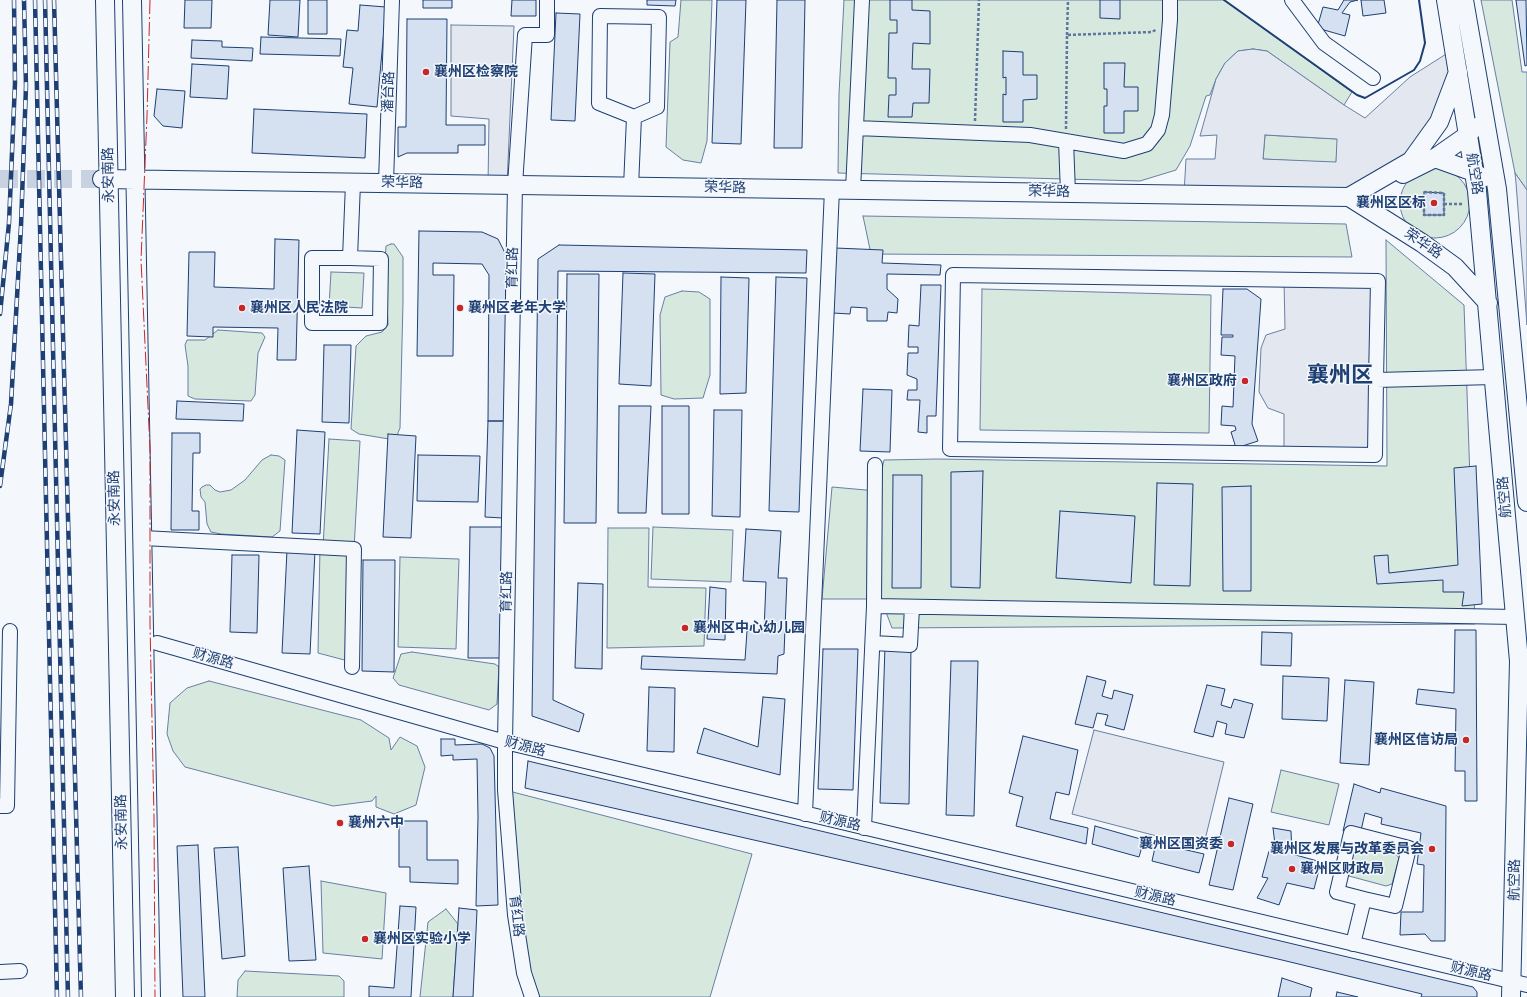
<!DOCTYPE html>
<html>
<head>
<meta charset="utf-8">
<style>
  body { margin:0 }
  canvas { display:block; background:#f4f7fb }
</style>
</head>
<body>
<canvas width="1527" height="997"></canvas>
<script>
const ctx = document.querySelector('canvas').getContext('2d');
ctx.lineJoin = 'round';
function paint(path, color) {
  ctx.fillStyle = color;
  ctx.fill(path, 'evenodd');
}
function toPath(rows) {
  const path = new Path2D();
  for (const r of rows) {
    if (r.length === 3) {
      path.moveTo(r[0] + r[2], r[1]);
      path.arc(r[0], r[1], r[2], 0, 2 * Math.PI);
      continue;
    }
    path.moveTo(r[0], r[1]);
    for (let i = 2; i < r.length; i += 2) path.lineTo(r[i], r[i + 1]);
  }
  return path;
}
function trace(path, color, width, dash) {
  ctx.strokeStyle = color;
  ctx.lineWidth = width;
  ctx.lineCap = dash ? 'butt' : 'round';
  ctx.setLineDash(dash || []);
  ctx.stroke(path);
}
function drawText(font, color, halo, rows, align = 'center') {
  ctx.font = font + ' "Space Grotesk","Noto Sans SC",sans-serif';
  ctx.lineWidth = 3;
  ctx.setLineDash([]);
  ctx.textBaseline = 'middle';
  ctx.strokeStyle = halo;
  ctx.fillStyle = color;
  for (const [text, x, y, turn = 0] of rows) {
    ctx.save();
    ctx.translate(x, y);
    ctx.rotate((+turn || 0) * Math.PI / 180);
    ctx.textAlign = isNaN(turn) ? turn : align;
    if (halo) ctx.strokeText(text, 0, 0);
    ctx.fillText(text, 0, 0);
    ctx.restore();
  }
}
const green = toPath([
  [681,0,712,0,707,141,701,163,683,160,666,147,670,42,678,37,681,0],
  [844,0,1224,0,1352,92,1344,105,1267,51,1253,49,1238,51,1225,63,1216,79,1210,95,1206,96,1190,146,1176,170,1140,181,838,173,839,94,844,0],
  [1481,0,1512,0,1522,72,1527,72,1527,190,1515,173,1481,0],
  [1265,135,1338,139,1336,163,1263,159,1265,135],
  [1435,203,35],
  [863,216,1346,224,1352,257,871,254,863,216],
  [1386,240,1464,305,1475,624,892,628,881,599,822,599,832,487,877,491,884,460,937,459,1387,466,1386,240],
  [391,244,394,244,403,257,403,301,400,428,395,440,359,434,351,429,356,346,366,336,382,332,388,325,385,260,386,246,391,244],
  [331,272,364,273,362,308,329,306,331,272],
  [982,289,1211,295,1209,433,980,430,982,289],
  [682,291,699,292,710,299,710,375,703,398,674,399,661,395,660,315,665,297,682,291],
  [218,330,262,333,265,337,258,353,255,395,251,401,195,399,188,396,188,366,185,345,187,340,205,340,218,330],
  [329,439,360,441,354,549,352,662,318,653,320,547,323,547,329,439],
  [271,455,279,456,285,460,280,531,272,537,221,534,211,532,207,524,205,502,201,497,200,489,202,487,206,485,210,485,215,490,220,492,231,490,245,480,262,460,271,455],
  [653,527,733,530,731,582,651,579,653,527],
  [608,528,649,528,648,587,706,588,704,646,607,648,608,528],
  [400,557,459,559,456,649,398,647,400,557],
  [412,652,495,664,499,667,497,704,489,710,399,685,393,678,401,654,412,652],
  [209,681,361,720,389,738,391,750,400,737,417,746,425,767,416,805,394,814,376,807,376,796,372,801,333,806,185,767,173,751,167,734,170,703,187,688,209,681],
  [1281,770,1339,784,1329,825,1271,812,1281,770],
  [505,790,752,854,710,997,532,997,505,790],
  [1361,843,1395,853,1399,858,1392,884,1386,886,1349,876,1347,870,1352,847,1361,843],
  [321,881,386,893,382,959,323,953,321,881],
  [446,909,458,924,453,997,420,997,428,922,446,909],
  [245,971,339,976,344,981,344,997,237,997,238,980,245,971]
]);
paint(green, '#d7e8df');
trace(green, '#687fa3', 1);
const parking = toPath([
  [451,25,514,26,507,185,488,185,489,119,451,116,451,25],
  [1253,49,1267,51,1344,105,1365,118,1410,77,1454,49,1458,72,1411,161,1349,197,1184,194,1186,159,1215,159,1217,135,1200,136,1216,79,1225,63,1238,51,1253,49],
  [1265,135,1337,139,1336,162,1263,159,1265,135],
  [1515,173,1527,190,1527,325,1516,183,1515,173],
  [1284,280,1378,281,1375,455,1284,453,1284,414,1268,408,1259,392,1261,348,1266,335,1285,329,1284,280],
  [1094,730,1224,762,1203,848,1072,814,1094,730]
]);
paint(parking, '#e3e8f0');
trace(parking, '#687fa3', 1);
const building = toPath([
  [185,0,212,0,211,28,184,28,185,0],
  [270,0,300,0,298,37,268,35,270,0],
  [308,0,327,0,327,34,308,34,308,0],
  [423,0,452,0,452,8,423,8,423,0],
  [512,0,536,0,536,16,511,16,512,0],
  [647,0,676,0,675,6,647,5,647,0],
  [717,0,746,0,741,144,712,143,717,0],
  [777,0,805,0,802,148,774,148,777,0],
  [890,0,912,0,912,10,930,11,930,44,913,43,912,69,930,69,929,103,913,103,912,117,888,117,889,95,896,95,896,78,888,78,889,33,897,33,897,20,890,20,890,0],
  [1100,0,1120,0,1120,19,1100,18,1100,0],
  [1344,0,1358,0,1350,2,1342,13,1350,15,1345,36,1317,28,1323,7,1338,10,1344,0],
  [1361,0,1384,0,1386,13,1363,16,1361,0],
  [1516,0,1526,0,1527,65,1525,66,1516,0],
  [360,5,386,7,377,107,349,104,353,68,343,67,347,30,358,31,360,5],
  [556,13,580,14,575,121,551,120,556,13],
  [407,19,447,19,446,125,485,125,485,145,458,145,458,153,407,153,398,157,398,127,406,127,407,19],
  [261,37,341,39,340,56,260,54,261,37],
  [192,40,222,41,222,47,253,48,252,61,191,58,192,40],
  [1003,51,1023,52,1023,75,1037,75,1037,99,1023,100,1023,122,1003,122,1003,94,1006,95,1006,77,1003,78,1003,51],
  [1104,63,1125,63,1124,87,1138,87,1138,111,1124,111,1124,133,1104,133,1104,106,1107,106,1107,89,1104,89,1104,63],
  [192,64,229,66,227,99,190,97,192,64],
  [157,89,185,91,182,128,163,126,154,116,157,89],
  [254,109,367,114,365,158,252,153,254,109],
  [1424,192,1444,193,1444,215,1424,215,1424,192],
  [419,231,482,232,498,239,506,255,505,421,488,421,489,275,482,264,433,263,433,275,454,275,453,356,417,356,419,231],
  [275,239,299,240,296,360,277,360,278,328,213,327,213,337,187,336,189,252,215,252,214,287,274,289,275,239],
  [559,245,807,250,806,273,558,271,553,700,584,714,579,732,532,716,538,259,559,245],
  [835,248,883,250,882,263,941,265,940,275,887,274,887,289,898,299,897,313,888,312,887,321,867,321,867,308,851,307,850,314,833,313,835,248],
  [623,273,655,274,651,386,619,384,623,273],
  [567,274,599,274,596,523,564,523,567,274],
  [721,277,749,278,746,393,720,394,721,277],
  [776,277,807,278,799,512,769,511,776,277],
  [921,285,941,285,936,416,927,416,927,433,918,432,920,400,907,400,908,390,917,390,917,379,907,375,908,353,918,353,918,347,908,347,909,325,919,326,921,285],
  [1223,289,1247,289,1261,299,1252,424,1258,441,1236,448,1231,432,1236,430,1235,426,1221,425,1222,406,1233,407,1235,356,1221,355,1222,337,1233,337,1233,335,1221,335,1223,289],
  [324,345,351,345,349,423,322,422,324,345],
  [863,389,892,390,890,452,860,451,863,389],
  [177,401,244,404,243,421,176,419,177,401],
  [619,406,651,406,646,513,618,513,619,406],
  [662,406,689,406,689,514,662,514,662,406],
  [714,410,742,410,740,517,712,516,714,410],
  [488,421,505,421,503,518,485,517,488,421],
  [297,430,325,432,320,534,292,533,297,430],
  [172,433,200,433,200,453,193,453,192,511,199,511,199,530,171,530,172,433],
  [388,434,416,436,411,538,383,537,388,434],
  [418,455,480,456,478,502,417,501,418,455],
  [1476,466,1482,604,1462,606,1464,592,1443,592,1443,580,1377,584,1374,556,1388,555,1389,573,1458,565,1454,468,1476,466],
  [983,471,980,588,951,587,951,472,983,471],
  [893,475,922,475,921,588,892,588,893,475],
  [1157,483,1193,484,1190,586,1154,585,1157,483],
  [1251,486,1251,591,1223,591,1222,487,1251,486],
  [1060,511,1135,516,1131,583,1056,578,1060,511],
  [470,527,503,527,501,658,468,658,470,527],
  [746,529,781,531,778,578,787,578,784,654,778,656,777,674,641,669,642,656,745,660,747,631,764,631,766,582,743,581,746,529],
  [287,550,315,551,310,654,282,653,287,550],
  [232,555,259,555,257,633,230,632,232,555],
  [363,560,395,560,394,672,362,671,363,560],
  [578,583,603,584,602,669,575,668,578,583],
  [710,587,726,589,725,640,707,639,710,587],
  [1455,630,1476,630,1477,801,1465,801,1465,771,1455,771,1456,709,1416,704,1418,689,1454,693,1455,630],
  [1262,632,1292,633,1291,666,1261,665,1262,632],
  [885,646,911,647,909,804,880,803,885,646],
  [823,649,858,649,853,790,818,789,823,649],
  [951,661,978,661,974,816,946,815,951,661],
  [1087,676,1106,681,1102,696,1112,699,1114,690,1133,695,1124,730,1105,725,1108,715,1097,713,1093,728,1075,724,1087,676],
  [1283,676,1329,678,1327,721,1282,719,1283,676],
  [1345,680,1374,682,1369,765,1340,763,1345,680],
  [1207,685,1225,689,1221,705,1231,708,1234,699,1253,704,1244,738,1225,734,1227,724,1217,721,1213,737,1194,732,1207,685],
  [649,687,675,688,674,752,647,751,649,687],
  [763,697,785,699,780,775,697,753,704,728,758,747,763,697],
  [1023,736,1078,750,1069,795,1056,792,1050,819,1088,828,1086,844,1016,826,1023,797,1009,793,1023,736],
  [441,739,455,739,455,745,482,744,490,748,494,756,498,905,476,906,478,817,477,759,453,760,453,755,441,756,441,739],
  [528,761,1473,987,1477,992,1477,997,1421,997,1422,994,1282,960,525,788,528,761],
  [1354,784,1380,793,1381,788,1446,806,1445,941,1431,941,1425,934,1400,935,1401,912,1423,912,1424,865,1417,864,1421,833,1381,824,1382,818,1365,813,1360,835,1343,831,1354,784],
  [1229,798,1253,804,1233,890,1209,885,1229,798],
  [399,821,427,821,427,860,458,860,458,884,410,882,410,867,399,867,399,821],
  [1095,826,1144,840,1139,857,1092,844,1095,826],
  [1273,828,1291,831,1292,854,1321,862,1314,889,1287,883,1279,905,1257,898,1268,878,1262,877,1269,851,1276,853,1273,828],
  [1156,843,1204,854,1199,873,1152,861,1156,843],
  [198,845,205,997,183,997,177,846,198,845],
  [238,847,245,956,222,959,214,848,238,847],
  [309,866,316,960,289,961,283,868,309,866],
  [400,906,416,907,411,997,369,997,369,986,394,988,400,906],
  [459,908,477,910,473,997,453,997,459,908],
  [1282,978,1312,988,1310,997,1278,997,1282,978],
  [1337,992,1358,997,1336,997,1337,992]
]);
paint(building, '#d5e0f0');
trace(building, '#1d3f73', 1);
trace(toPath([
  [0,179,102,179]
]), '#c9d2e0', 18, [18, 9]);
const minor = toPath([
  [1292,0,1324,43,1373,78],
  [600,16,659,17,657,107,634,117,599,103,600,16],
  [856,128,1030,135,1124,151,1147,144,1158,130,1162,115,1170,20,1170,0],
  [1066,141,1068,193],
  [386,183,392,0],
  [631,187,634,117],
  [853,190,862,0],
  [350,258,381,259,380,323,312,323,312,258,350,258,353,183],
  [1376,380,1378,281,953,275,950,449,1375,455,1376,380,1494,377],
  [143,538,354,549,352,667],
  [874,606,1516,617],
  [157,643,505,742,1527,985],
  [873,643,910,645,912,607],
  [0,806,7,806,10,631],
  [805,814,832,189],
  [864,828,874,606,875,465],
  [1353,944,1364,899,1395,906,1409,848,1351,833,1337,892,1364,899],
  [0,972,20,971],
  [532,997,524,973,515,915,505,790,505,742,515,185,525,35,547,35,547,0]
]);
const major = toPath([
  [105,0,125,997],
  [132,0,151,997],
  [1446,0,1477,191,1519,661,1511,997],
  [1464,0,1497,189,1527,502],
  [1426,160,1435,158,1474,172,1482,178],
  [1403,174,1435,158,1468,135,1474,127],
  [102,179,1349,197,1411,161,1439,122,1458,72],
  [1349,197,1422,243,1455,267,1488,303]
]);
trace(minor, '#1d3f73', 16);
trace(major, '#1d3f73', 20);
trace(toPath([
  [1067,35,1068,0],
  [975,121,979,0],
  [1066,129,1067,35,1152,32,1157,29],
  [1400,202,1424,203,1424,215,1444,215,1444,193,1424,192,1424,203],
  [1444,204,1463,204]
]), '#5e769c', 2.5, [3, 2]);
trace(minor, '#f4f7fb', 14);
trace(major, '#f4f7fb', 18);
const rail = toPath([
  [35,0,57,997],
  [45,0,68,997],
  [54,0,81,997],
  [0,314,9,223,15,83,14,0],
  [0,486,11,404,21,226,26,86,24,0]
]);
trace(rail, '#1d3f73', 4.5);
trace(rail, '#f4f7fb', 3, [9]);
trace(toPath([
  [1224,0,1357,95,1365,98,1414,70,1420,61,1425,43,1419,0]
]), '#1d3f73', 2);
trace(toPath([
  [150,0,147,116,141,260,150,449,150,624,154,817,155,997]
]), '#c62828', 1, [14, 3, 2, 3]);
for (const [x, y, r, color] of [
  [426,72,4,"#c62828"],
  [1434,203,4,"#c62828"],
  [242,308,4,"#c62828"],
  [460,308,4,"#c62828"],
  [1245,381,4,"#c62828"],
  [685,628,4,"#c62828"],
  [1466,740,4,"#c62828"],
  [340,823,4,"#c62828"],
  [1231,844,4,"#c62828"],
  [1432,849,4,"#c62828"],
  [1292,869,4,"#c62828"],
  [365,939,4,"#c62828"]
]) {
  const dot = new Path2D();
  dot.arc(x, y, r, 0, 2 * Math.PI);
  ctx.fillStyle = color;
  ctx.fill(dot);
  trace(dot, '#f4f7fb', 1.5);
}
drawText('bold 14px', '#1d3f73', '#f4f7fb', [
  ["襄州区检察院",434,72],
  ["襄州区区标",1426,203,"right"],
  ["襄州区人民法院",250,308],
  ["襄州区老年大学",468,308],
  ["襄州区政府",1237,381,"right"],
  ["襄州区中心幼儿园",693,628],
  ["襄州区信访局",1458,740,"right"],
  ["襄州六中",348,823],
  ["襄州区国资委",1223,844,"right"],
  ["襄州区发展与改革委员会",1424,849,"right"],
  ["襄州区财政局",1300,869],
  ["襄州区实验小学",373,939]
], 'left');
drawText('14px', '#1d3f73', '#f4f7fb', [
  ["潘台路",389,92,-88],
  ["航空路",1474,174,81],
  ["永安南路",109,175,-91],
  ["荣华路",402,183,1],
  ["荣华路",725,188,1],
  ["荣华路",1049,192,1],
  ["荣华路",1423,244,34],
  ["育红路",513,268,-89],
  ["航空路",1505,497,-95],
  ["永安南路",115,498,-91],
  ["育红路",507,592,-89],
  ["财源路",213,659,16],
  ["财源路",525,747,14],
  ["永安南路",122,822,-91],
  ["财源路",840,822,13],
  ["航空路",1515,880,-89],
  ["财源路",1155,897,13],
  ["育红路",516,916,83],
  ["财源路",1471,972,13]
]);
drawText('bold 22px', '#1d3f73', '#f4f7fb', [
  ["襄州区",1340,376]
]);
</script>
</body>
</html>
